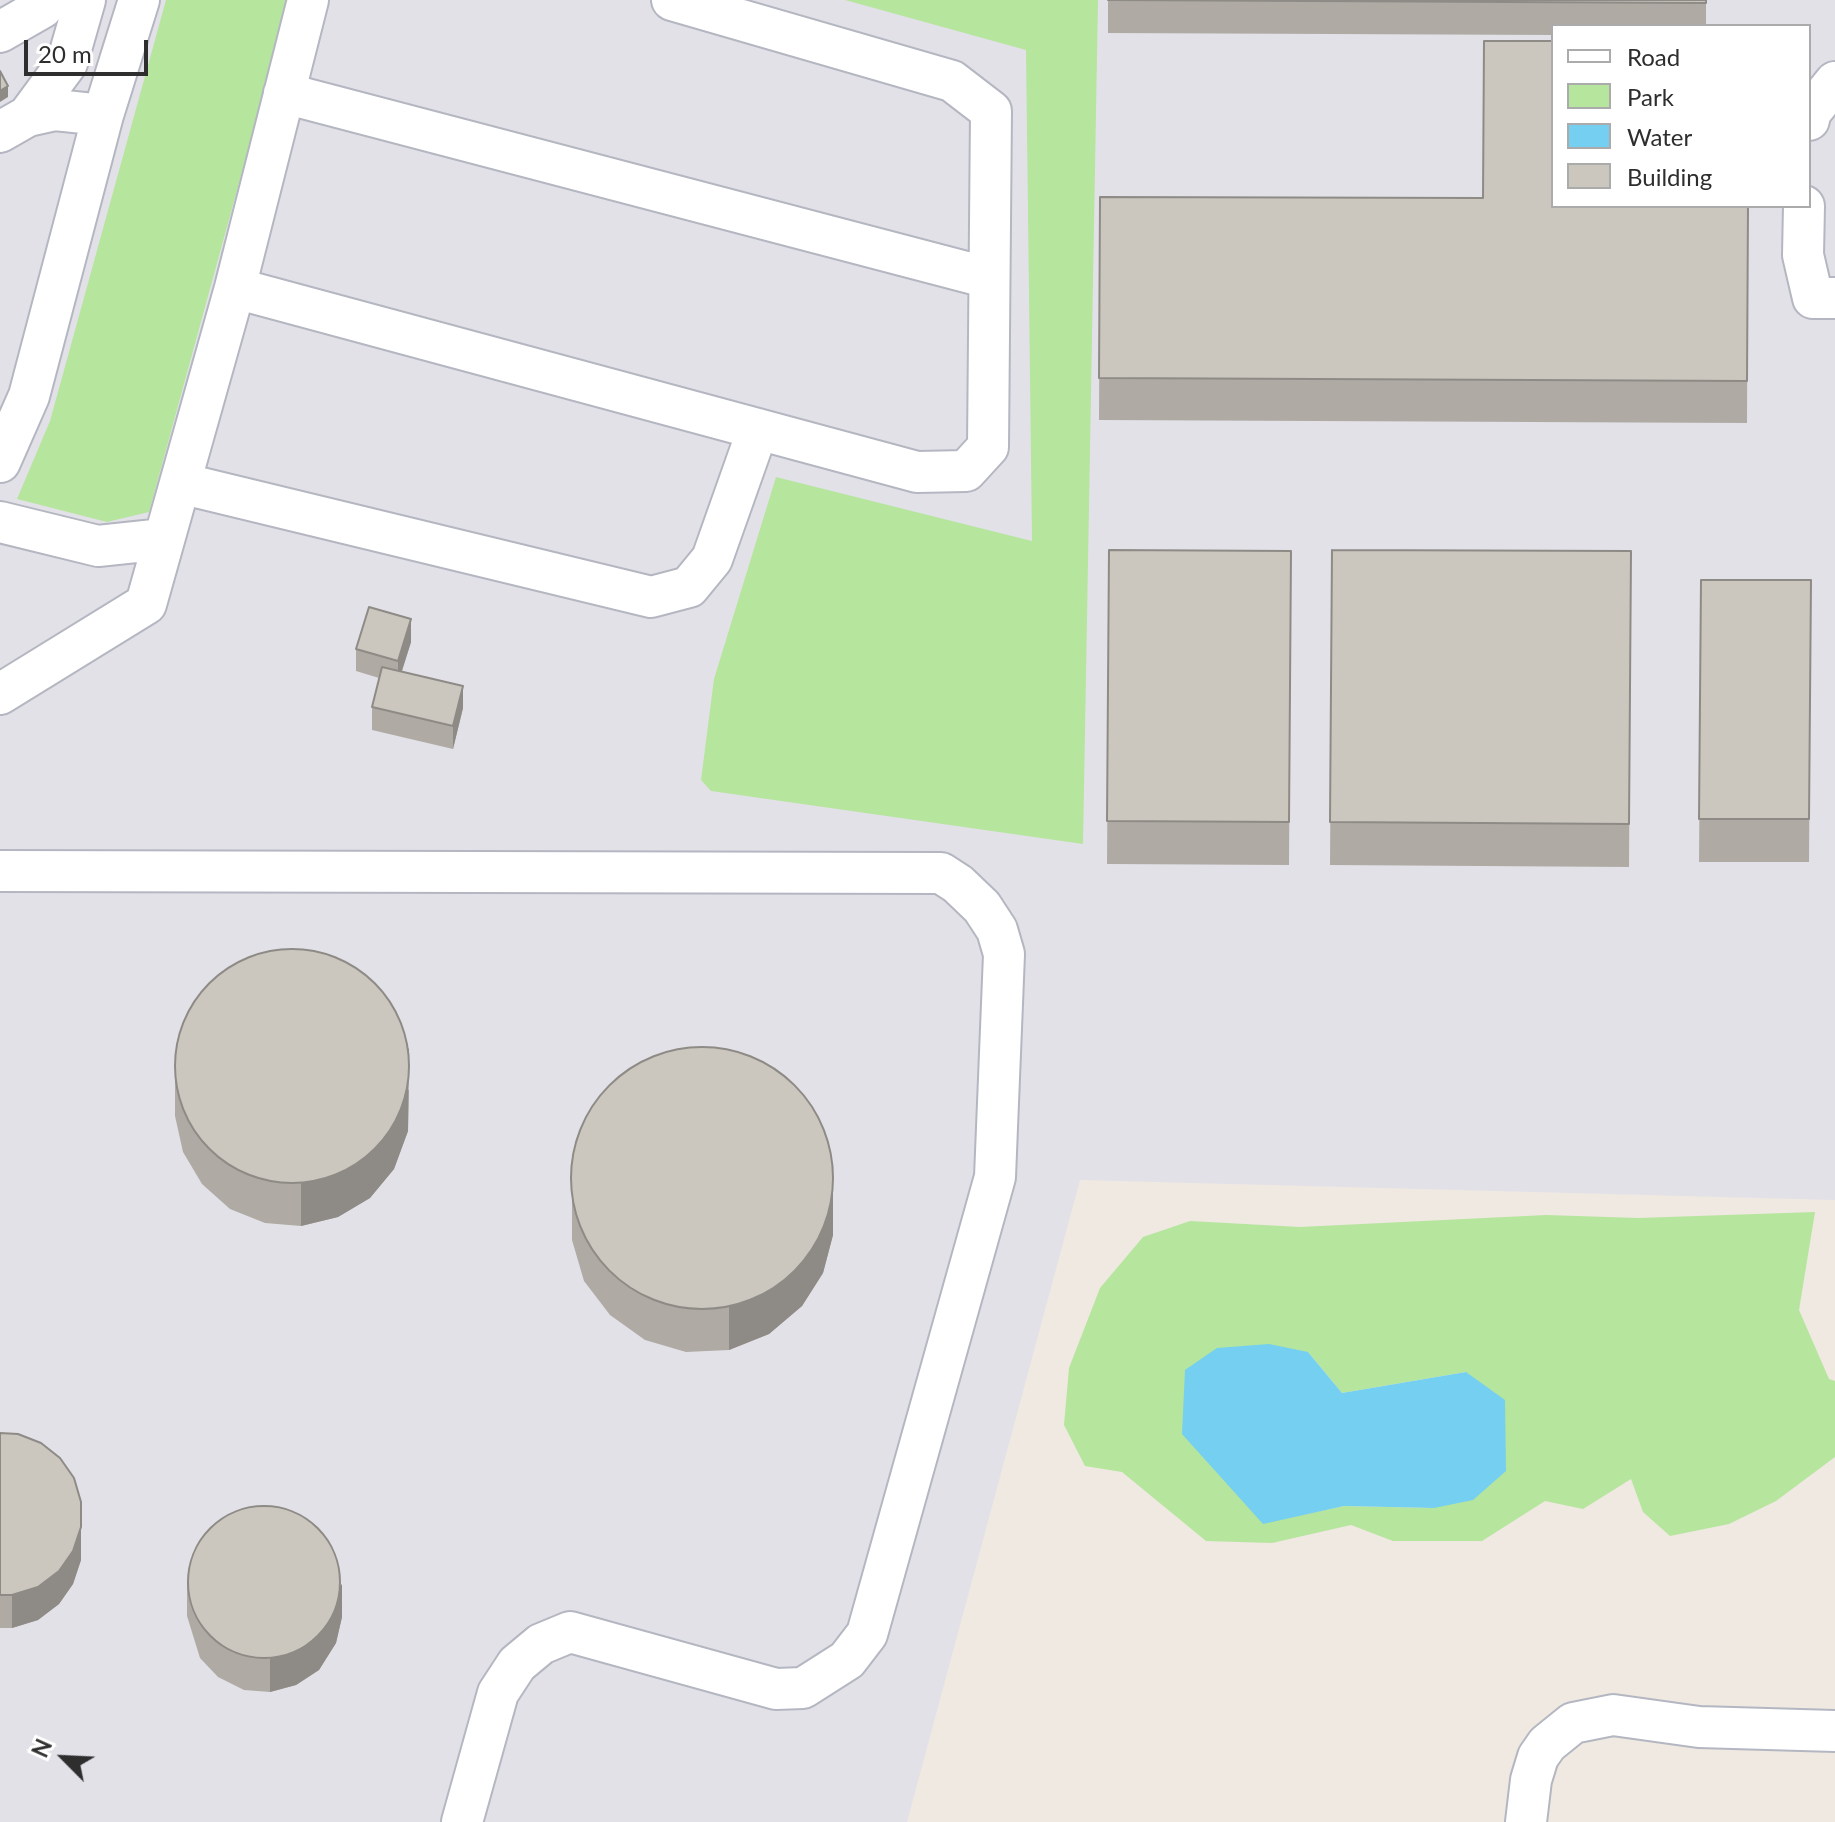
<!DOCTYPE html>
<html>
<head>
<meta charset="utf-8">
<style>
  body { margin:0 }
  #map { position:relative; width:1835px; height:1822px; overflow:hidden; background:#efe9e1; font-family:Lato,sans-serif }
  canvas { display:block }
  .legend { position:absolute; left:1551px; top:24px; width:260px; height:184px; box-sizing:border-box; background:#fff; border:2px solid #ababab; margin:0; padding:10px 14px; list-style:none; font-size:24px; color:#2e2e2e }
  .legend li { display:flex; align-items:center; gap:16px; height:40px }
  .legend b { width:40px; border:2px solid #ababab }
  .north { position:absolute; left:24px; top:1718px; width:80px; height:80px; -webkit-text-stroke:6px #fff; paint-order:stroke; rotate:294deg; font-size:22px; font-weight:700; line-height:32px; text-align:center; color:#2e2e2e }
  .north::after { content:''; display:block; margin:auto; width:28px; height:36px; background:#2e2e2e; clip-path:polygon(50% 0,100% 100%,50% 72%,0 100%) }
  .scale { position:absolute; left:24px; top:40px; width:124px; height:36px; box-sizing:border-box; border:4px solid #2e2e2e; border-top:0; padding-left:10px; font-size:24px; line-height:28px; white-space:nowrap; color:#2e2e2e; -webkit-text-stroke:6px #fff; paint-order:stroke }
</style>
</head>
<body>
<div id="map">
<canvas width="1835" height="1822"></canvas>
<ul class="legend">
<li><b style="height:10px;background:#fff"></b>Road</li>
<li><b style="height:22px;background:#b6e59e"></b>Park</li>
<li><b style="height:22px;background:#75cff0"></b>Water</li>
<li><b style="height:22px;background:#cbc7bf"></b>Building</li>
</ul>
<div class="north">N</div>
<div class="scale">20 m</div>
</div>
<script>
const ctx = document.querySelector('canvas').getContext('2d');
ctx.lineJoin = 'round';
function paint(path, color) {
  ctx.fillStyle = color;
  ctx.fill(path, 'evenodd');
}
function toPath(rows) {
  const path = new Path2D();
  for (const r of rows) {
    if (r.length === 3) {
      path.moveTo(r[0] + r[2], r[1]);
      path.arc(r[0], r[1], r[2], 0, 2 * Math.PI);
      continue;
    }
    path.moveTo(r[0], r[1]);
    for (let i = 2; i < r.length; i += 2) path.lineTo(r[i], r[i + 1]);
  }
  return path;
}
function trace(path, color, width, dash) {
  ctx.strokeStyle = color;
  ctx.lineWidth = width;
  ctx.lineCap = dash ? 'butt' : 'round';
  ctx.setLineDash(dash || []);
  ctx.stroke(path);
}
paint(toPath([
  [0,0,1835,0,1835,1200,1080,1180,907,1822,0,1822],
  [1553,26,1809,26,1809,206,1553,206]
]), '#e3e1e8');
paint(toPath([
  [166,0,289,0,149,512,107,522,17,499,50,421],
  [845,0,1098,0,1083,844,711,791,701,780,714,679,776,477,1032,541,1026,50],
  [1815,1212,1799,1310,1829,1379,1835,1381,1835,1457,1776,1501,1729,1524,1670,1536,1643,1512,1631,1479,1583,1509,1545,1501,1482,1541,1393,1541,1351,1525,1272,1543,1206,1541,1122,1472,1085,1466,1064,1425,1069,1368,1100,1288,1143,1237,1190,1221,1300,1227,1546,1215,1638,1218],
  [1308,1352,1342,1393,1466,1372,1434,1508,1344,1506,1263,1523]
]), '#b6e59e');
paint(toPath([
  [1269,1344,1308,1352,1342,1393,1466,1372,1505,1400,1506,1471,1473,1500,1434,1508,1344,1506,1263,1524,1182,1434,1185,1370,1217,1348]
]), '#75cff0');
const minor = toPath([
  [0,32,42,8,48,0],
  [284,93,989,278],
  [28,116,67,63,85,0],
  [1809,120,1810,113,1835,82],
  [0,132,28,116,55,110,103,115],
  [1804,206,1803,255,1813,298,1835,298],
  [235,288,917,472,966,471,988,447,991,111,952,81,672,0],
  [0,462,29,396,103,115,139,0],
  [180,483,651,597,689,587,712,559,758,429],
  [0,522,98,546,164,539],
  [0,694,146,604,235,288,308,0],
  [0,871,941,873,958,884,982,907,997,930,1004,954,995,1177,867,1634,847,1660,803,1688,776,1689,570,1632,541,1644,517,1664,498,1693,462,1822],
  [1526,1822,1531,1780,1538,1757,1547,1744,1573,1723,1613,1715,1699,1727,1835,1731]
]);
trace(minor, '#b4b7c1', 44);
trace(minor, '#fff', 40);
paint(toPath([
  [1108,0,1706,0,1706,26,1553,26,1553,35,1108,33],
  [1100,197,1748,206,1747,423,1099,420],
  [1109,550,1291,551,1289,865,1107,864],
  [1332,550,1631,551,1629,867,1330,865],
  [1701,580,1811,580,1809,862,1699,862],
  [411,642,402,671,463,708,453,749,372,730,372,707,379,678,356,671,356,649],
  [175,1073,409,1090,408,1131,394,1169,370,1198,338,1217,301,1226,265,1223,230,1209,202,1184,183,1152,175,1116],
  [572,1154,833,1235,823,1273,802,1306,769,1334,729,1350,686,1352,645,1340,610,1315,584,1281,572,1240],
  [0,1433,81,1560,73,1584,59,1604,38,1620,12,1628,0,1628],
  [187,1583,342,1617,336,1643,319,1670,296,1685,270,1692,244,1690,218,1677,200,1658,187,1616]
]), '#afaba4');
paint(toPath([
  [8,86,8,97,0,102,0,91],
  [411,619,411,642,398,683,398,661],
  [463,686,463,708,453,749,453,726],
  [409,1048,408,1131,394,1169,370,1198,338,1217,301,1226,301,1183],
  [833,1192,833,1235,823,1273,802,1306,769,1334,729,1350,729,1307],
  [81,1502,81,1560,73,1584,59,1604,38,1620,12,1628,12,1595],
  [342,1584,342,1617,336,1643,319,1670,296,1685,270,1692,270,1659]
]), '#8e8b86');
const building = toPath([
  [1108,0,1706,0,1706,3,1108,0],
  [1484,41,1553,41,1553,206,1748,206,1747,381,1099,378,1100,197,1483,198,1484,41],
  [0,71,8,86,0,91,0,71],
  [1109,550,1291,551,1289,822,1107,821,1109,550],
  [1332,550,1631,551,1629,824,1330,822,1332,550],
  [1701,580,1811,580,1809,819,1699,819,1701,580],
  [369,607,411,619,398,661,356,649,369,607],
  [382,667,463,686,453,726,372,707,382,667],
  [292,1066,117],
  [702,1178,131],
  [0,1433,18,1434,41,1443,60,1458,74,1478,81,1502,81,1527,73,1551,59,1571,38,1587,12,1595,0,1595,0,1433],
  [264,1582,76]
]);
paint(building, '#cbc7bf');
trace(building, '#8e8b86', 2);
</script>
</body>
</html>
